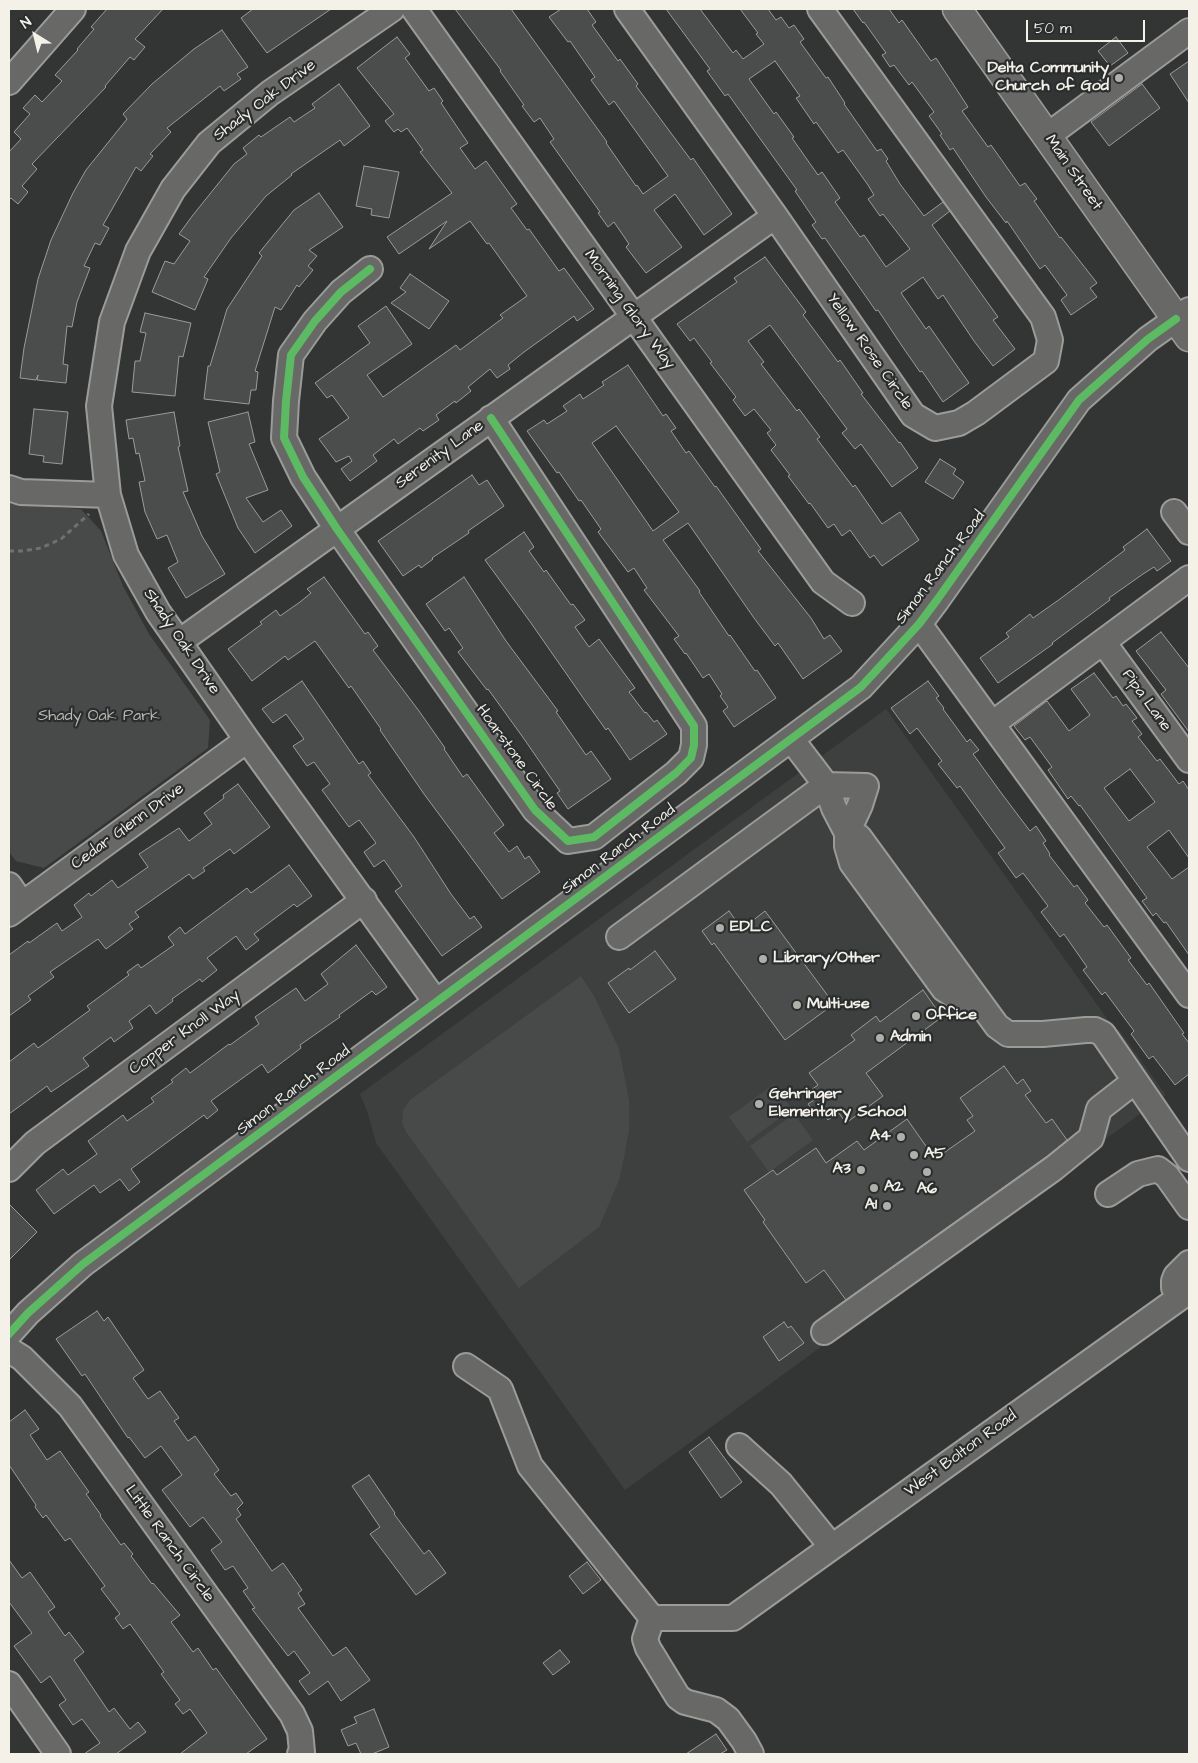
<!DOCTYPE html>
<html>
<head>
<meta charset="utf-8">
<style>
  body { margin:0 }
  #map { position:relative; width:1198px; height:1763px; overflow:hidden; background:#333434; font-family:"Architects Daughter",sans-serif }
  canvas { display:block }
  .frame { position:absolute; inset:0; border:10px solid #f4f1e8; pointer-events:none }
  .north { position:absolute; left:10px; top:10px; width:50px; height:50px; -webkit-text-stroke:4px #2a2d2e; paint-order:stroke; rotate:324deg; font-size:14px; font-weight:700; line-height:20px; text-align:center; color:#f4f1e8 }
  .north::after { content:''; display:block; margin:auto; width:18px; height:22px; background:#f4f1e8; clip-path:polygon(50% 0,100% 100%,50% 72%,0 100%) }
  .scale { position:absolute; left:1026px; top:20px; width:119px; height:22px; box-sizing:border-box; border:2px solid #f4f1e8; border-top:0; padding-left:6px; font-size:15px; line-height:18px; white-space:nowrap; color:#f4f1e8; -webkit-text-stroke:4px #2a2d2e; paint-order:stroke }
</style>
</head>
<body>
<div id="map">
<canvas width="1198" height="1763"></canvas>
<div class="frame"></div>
<div class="north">N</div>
<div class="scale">50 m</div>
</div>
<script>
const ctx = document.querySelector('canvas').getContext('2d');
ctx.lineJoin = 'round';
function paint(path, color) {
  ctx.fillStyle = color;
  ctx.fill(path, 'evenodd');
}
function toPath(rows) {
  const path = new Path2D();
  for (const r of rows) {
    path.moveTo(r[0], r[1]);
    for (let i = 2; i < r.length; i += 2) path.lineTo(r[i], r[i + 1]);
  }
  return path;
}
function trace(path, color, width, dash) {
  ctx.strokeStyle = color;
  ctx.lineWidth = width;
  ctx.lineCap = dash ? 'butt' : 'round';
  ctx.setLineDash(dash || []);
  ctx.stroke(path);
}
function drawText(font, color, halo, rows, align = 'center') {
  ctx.font = font + ' "Architects Daughter",sans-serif';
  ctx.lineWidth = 4.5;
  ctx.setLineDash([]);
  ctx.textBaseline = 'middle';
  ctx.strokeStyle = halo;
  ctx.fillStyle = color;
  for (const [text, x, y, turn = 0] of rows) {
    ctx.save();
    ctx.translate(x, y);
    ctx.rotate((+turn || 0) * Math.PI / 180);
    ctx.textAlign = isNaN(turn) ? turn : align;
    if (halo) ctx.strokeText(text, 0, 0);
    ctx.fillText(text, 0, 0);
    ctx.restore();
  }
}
paint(toPath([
  [886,709,1116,1031,1119,1030,1166,1095,625,1490,376,1143,368,1114,360,1094]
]), '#3e4040');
paint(toPath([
  [9,502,22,505,81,509,101,531,123,586,149,634,210,720,208,748,44,868,16,861,9,852],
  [581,976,594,996,619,1049,629,1100,629,1130,624,1157,619,1180,599,1227,519,1288,406,1132,402,1123,403,1110,410,1100],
  [774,1084,792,1109,747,1142,729,1117],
  [794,1114,813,1140,769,1172,750,1146]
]), '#484a49');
const building = toPath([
  [107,9,163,9,135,39,145,47,134,60,130,57,105,86,106,87,32,164,37,169,22,186,28,192,18,204,11,198,9,200,9,152,21,139,14,132,30,114,23,108,35,95,42,102,62,81,55,75,78,50,77,49,94,29,91,27,107,9],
  [253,9,331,9,267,53,241,18,253,9],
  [455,9,511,9,607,142,606,143,636,186,637,185,643,194,668,176,614,101,609,105,591,80,595,77,570,41,568,42,549,17,561,9,587,9,596,22,592,25,618,61,620,59,638,84,636,86,691,160,693,158,732,214,704,235,675,194,654,210,682,247,646,273,626,247,629,244,614,222,608,227,598,213,600,212,550,142,554,139,540,118,534,122,522,106,524,105,500,71,501,70,455,9],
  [666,9,700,9,733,53,736,50,743,59,764,44,756,34,758,33,740,9,768,9,776,20,781,17,789,28,794,25,804,39,800,42,826,78,828,77,845,103,844,104,877,151,881,149,888,159,886,161,900,184,924,216,943,202,950,211,932,225,998,317,993,320,1015,349,993,366,974,341,943,295,938,299,923,277,901,293,926,329,929,326,969,383,943,402,922,371,920,372,902,346,878,310,876,311,825,238,822,239,812,225,816,222,795,191,797,190,728,94,725,96,707,71,710,69,666,9],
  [775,61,800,96,796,98,814,124,816,122,838,153,843,150,868,185,874,195,868,199,880,216,883,214,910,249,886,267,864,235,860,237,835,202,840,198,822,172,818,175,792,138,794,137,776,112,774,114,749,79,775,61],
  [853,9,889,9,899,23,902,20,931,61,936,58,968,107,962,111,988,147,991,145,1020,186,1025,183,1037,199,1034,201,1060,238,1061,237,1097,283,1090,288,1097,297,1071,315,1061,300,1067,295,1045,265,1040,269,1007,221,1006,223,986,197,953,148,950,150,940,135,942,134,929,116,934,112,912,82,909,85,894,65,890,67,882,55,886,53,864,22,863,23,853,9],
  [222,30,248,67,237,74,241,79,224,91,220,86,167,128,171,132,150,154,153,156,141,171,136,167,103,225,109,228,100,245,95,243,84,266,90,268,77,302,72,327,67,326,63,364,68,365,66,383,37,380,38,375,36,380,20,378,24,348,38,279,51,240,73,193,86,170,127,119,123,114,152,84,194,49,222,30],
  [397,37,410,54,405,58,429,91,434,88,443,101,441,103,468,143,460,148,475,169,486,161,517,204,511,208,527,230,529,229,559,271,564,268,594,309,577,321,574,316,524,352,508,365,510,369,497,378,490,369,468,387,471,391,456,403,455,401,436,415,439,420,423,431,420,428,398,444,394,439,373,455,377,461,350,481,341,469,352,461,349,456,336,462,319,439,349,418,332,395,327,398,315,383,370,343,358,326,386,306,412,344,367,375,383,397,456,345,460,350,503,318,500,315,527,296,489,243,487,244,470,221,429,249,447,221,399,254,387,237,452,193,420,152,423,150,407,128,401,132,398,129,394,132,385,121,394,114,357,68,397,37],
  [1116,37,1128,53,1110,66,1098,51,1116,37],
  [1189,61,1189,103,1170,74,1189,61],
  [339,84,370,126,344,146,340,140,291,174,292,175,266,196,231,238,204,277,208,279,195,310,152,292,165,261,174,264,190,241,179,234,193,215,234,164,247,154,243,148,259,135,261,137,290,117,294,122,315,108,312,104,339,84],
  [1142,84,1160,108,1109,146,1091,122,1142,84],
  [364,166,399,172,389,218,371,215,372,209,356,206,364,166],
  [319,193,343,227,309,250,317,256,308,266,313,270,299,287,297,285,281,310,275,307,255,371,258,372,256,390,251,390,249,404,204,399,208,366,210,366,227,309,262,256,259,253,294,210,319,193],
  [765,257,806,312,803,315,838,362,840,360,863,393,861,394,899,443,900,442,918,468,892,487,861,444,855,449,842,433,847,429,770,325,748,341,764,362,761,364,797,411,799,409,820,437,817,439,853,487,855,485,882,524,900,512,919,540,882,566,874,555,870,558,850,530,842,536,834,524,828,528,810,503,809,504,788,476,790,475,771,450,776,445,767,433,771,430,754,409,745,416,733,400,736,397,710,363,712,362,694,338,690,341,677,324,737,282,734,278,765,257],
  [410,274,449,301,429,329,391,303,406,292,400,288,410,274],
  [145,313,191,323,183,357,179,356,175,396,132,392,135,361,140,361,146,333,140,332,145,313],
  [628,365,663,416,666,414,676,428,671,431,686,453,689,451,715,487,716,486,761,549,758,551,811,618,824,639,830,635,842,651,803,679,778,643,775,646,754,618,688,523,663,540,700,591,699,592,729,636,730,635,755,671,757,670,776,698,734,727,723,711,728,707,720,696,722,694,709,674,703,678,686,653,685,654,674,639,679,636,644,590,647,588,634,568,628,572,598,532,601,529,581,500,579,501,559,472,557,473,527,431,544,420,547,424,567,411,563,406,580,394,583,399,604,385,602,382,628,365],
  [616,426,679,512,653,531,592,443,616,426],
  [34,409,68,412,62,464,43,462,44,456,29,454,34,409],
  [174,412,180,446,178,447,188,491,183,492,202,536,225,574,186,598,168,568,178,562,167,535,157,539,145,512,139,482,145,481,139,453,136,454,133,438,129,439,126,420,174,412],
  [248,412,255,442,249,444,268,490,246,498,263,522,281,510,292,526,255,553,238,528,216,474,220,472,208,422,248,412],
  [940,459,956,469,953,474,964,482,953,499,925,482,940,459],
  [472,475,479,485,487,480,504,506,468,531,469,533,432,558,433,559,421,568,419,565,403,576,378,541,472,475],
  [1147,529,1171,561,1157,571,1154,567,1143,574,1109,598,1110,600,1052,643,1053,644,998,683,980,658,1009,637,1006,633,1030,614,1033,618,1060,599,1125,550,1123,547,1147,529],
  [524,532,534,547,529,551,544,572,546,570,571,605,573,604,585,620,575,627,589,647,599,639,635,688,629,692,645,713,646,712,654,722,657,720,667,734,630,760,608,728,606,730,586,702,531,623,485,560,524,532],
  [324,577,365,634,368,632,378,646,373,650,419,711,445,748,444,749,463,777,467,774,504,825,494,833,509,852,517,846,525,859,529,856,540,872,502,899,424,794,380,730,381,729,351,686,349,688,315,641,288,660,285,656,252,681,228,649,262,624,260,622,276,610,280,616,300,602,311,593,307,589,324,577],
  [464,577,506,641,558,711,556,712,586,755,591,751,611,779,568,809,557,793,560,791,522,736,488,689,487,690,458,652,463,648,449,628,445,631,426,604,464,577],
  [1161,632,1189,668,1189,732,1161,694,1166,690,1136,651,1161,632],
  [1094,673,1113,698,1116,696,1123,706,1126,704,1137,718,1132,721,1142,734,1138,737,1157,761,1160,759,1179,784,1183,781,1189,790,1189,858,1169,830,1147,847,1172,879,1189,867,1189,955,1166,922,1164,923,1156,913,1153,916,1142,901,1147,898,1080,805,1079,806,1071,796,1068,799,1048,770,1052,767,1030,737,1025,740,1014,726,1047,701,1069,731,1090,715,1071,689,1094,673],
  [1130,769,1155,802,1129,821,1104,788,1130,769],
  [302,681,359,764,363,761,371,773,368,775,414,837,451,894,470,919,474,916,482,927,442,956,395,891,402,886,384,860,374,867,364,852,376,843,359,820,349,827,322,790,330,784,314,762,307,766,293,746,304,739,286,714,273,723,262,709,302,681],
  [928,681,939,696,936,698,944,708,943,709,967,742,970,739,979,750,973,754,1002,794,1030,831,1036,826,1046,841,1043,843,1050,854,1049,855,1074,887,1077,885,1088,900,1085,903,1104,927,1107,925,1131,958,1128,960,1147,985,1149,983,1184,1033,1182,1034,1189,1043,1189,1074,1175,1085,1153,1056,1149,1059,1131,1034,1134,1031,1105,992,1102,995,1083,970,1087,967,1064,934,1060,937,1041,912,1048,906,1023,873,1016,878,998,853,1005,848,960,786,957,788,938,764,942,761,917,728,910,734,891,708,928,681],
  [238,784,270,827,234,854,230,849,203,868,205,871,193,879,189,874,135,912,139,917,129,924,133,929,106,949,98,939,50,972,54,977,28,996,31,1000,9,1016,9,955,28,941,29,943,57,923,62,931,82,917,74,905,89,893,91,896,112,880,118,888,148,867,139,854,179,828,189,841,212,824,204,813,224,798,223,795,238,784],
  [289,865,312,896,297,907,294,904,254,934,259,940,246,950,236,936,207,958,217,970,202,982,200,979,172,999,173,1001,156,1014,150,1005,129,1021,133,1028,114,1042,111,1037,83,1058,89,1066,51,1092,47,1086,9,1114,9,1062,34,1043,38,1048,90,1010,87,1006,129,975,127,972,138,964,141,968,174,945,168,937,180,927,185,934,247,888,251,893,289,865],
  [729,911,742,929,765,911,834,1004,785,1040,714,943,712,945,702,931,729,911],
  [356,945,387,987,376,995,372,991,339,1015,340,1017,300,1045,301,1048,268,1073,262,1064,211,1101,218,1110,207,1119,204,1115,131,1169,140,1182,129,1191,120,1179,100,1193,94,1185,54,1214,36,1190,63,1169,68,1175,97,1154,88,1141,123,1115,127,1121,154,1102,151,1098,173,1082,171,1080,186,1068,190,1073,229,1044,230,1045,259,1024,255,1017,296,988,305,1001,328,984,321,974,356,945],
  [655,951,676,979,629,1013,608,983,629,968,630,970,655,951],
  [923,990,942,1017,866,1073,883,1096,846,1123,838,1112,828,1120,822,1111,817,1115,808,1104,814,1100,808,1092,818,1085,809,1073,855,1040,851,1035,876,1016,880,1022,923,990],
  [1004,1066,1017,1084,1023,1079,1031,1091,1025,1095,1046,1123,1052,1119,1067,1140,1046,1157,846,1300,824,1270,806,1283,763,1222,765,1220,744,1190,773,1170,777,1175,816,1148,826,1163,857,1141,864,1150,907,1119,935,1159,975,1131,967,1120,973,1116,960,1098,1004,1066],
  [9,1204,37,1232,9,1260,9,1204],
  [97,1311,104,1321,108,1317,144,1370,133,1378,148,1399,160,1391,179,1418,174,1421,188,1441,195,1436,219,1470,214,1474,231,1496,236,1493,243,1503,237,1509,241,1515,236,1519,272,1571,283,1563,302,1590,298,1593,305,1604,298,1608,333,1656,346,1647,370,1680,341,1701,328,1681,309,1695,299,1681,310,1673,294,1651,288,1656,252,1609,255,1608,243,1591,248,1588,233,1566,225,1570,211,1550,222,1542,203,1517,190,1527,162,1490,182,1475,161,1446,145,1458,129,1437,128,1438,85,1374,82,1376,56,1339,97,1311],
  [784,1322,788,1328,791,1326,804,1343,779,1361,763,1337,784,1322],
  [25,1410,39,1429,30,1435,47,1460,60,1451,89,1492,86,1494,101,1515,100,1516,121,1545,124,1543,133,1554,131,1556,152,1584,153,1583,180,1615,171,1622,193,1652,198,1648,213,1670,216,1668,267,1739,246,1754,180,1754,207,1733,190,1709,183,1714,175,1704,180,1700,161,1674,164,1672,130,1624,123,1629,115,1618,120,1614,101,1589,105,1586,70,1538,65,1541,46,1515,43,1518,35,1507,36,1505,9,1465,9,1422,25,1410],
  [709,1437,742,1482,721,1498,689,1452,709,1437],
  [369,1475,395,1513,394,1514,424,1554,429,1550,446,1573,416,1595,370,1534,380,1527,352,1486,369,1475],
  [9,1560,22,1578,30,1572,55,1607,48,1612,65,1636,69,1632,84,1652,74,1660,109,1712,114,1708,130,1729,138,1722,146,1732,116,1754,84,1754,100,1743,82,1719,73,1725,59,1705,66,1700,50,1676,41,1683,14,1646,32,1633,9,1602,9,1560],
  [587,1562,601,1580,583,1594,569,1576,587,1562],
  [560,1650,570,1662,553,1675,543,1663,560,1650],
  [374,1709,389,1747,372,1754,361,1754,356,1743,348,1746,341,1730,357,1723,354,1717,374,1709],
  [716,1734,727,1750,720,1754,686,1754,716,1734]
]);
paint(building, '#4b4c4c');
trace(building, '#9b9b99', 1);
const minor = toPath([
  [392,9,270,93,209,143,173,189,138,251,112,322,99,406,108,495,126,555,158,612,247,740,436,1002],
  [414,9,823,582,852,603],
  [627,9,775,216,913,415,935,428,959,423,976,413,1046,361,1050,340,1043,317,820,9],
  [9,82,73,9],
  [1047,136,1189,31],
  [370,269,341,292,315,321,291,355,286,401,284,438,303,477,337,529,535,810,568,841,594,837,676,773,691,758,694,745,694,726,491,418],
  [9,488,21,492,108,495],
  [1174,512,1189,532],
  [919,624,1189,995],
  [179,642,775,216],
  [1103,642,1189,760],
  [992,724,1189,578],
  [791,739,826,785,834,808,847,833,859,837,997,1026,1008,1034,1043,1034,1086,1030,1095,1030,1103,1034,1189,1159],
  [866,786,860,805,847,833,847,846,852,863,944,989,961,1000,980,1004],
  [9,885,22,904],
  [9,914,247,740],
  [619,937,826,785,866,786],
  [9,1169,35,1143,364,900],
  [1108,1194,1138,1174,1158,1169,1167,1176,1189,1207],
  [1180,1297,1174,1288,1174,1281,1176,1276,1189,1263],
  [824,1332,1054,1168,1091,1138,1099,1109,1135,1081],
  [9,1334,28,1313,83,1264,861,687,919,624,937,600,1079,400,1148,339,1189,310],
  [9,1350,22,1358,70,1406,292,1714,300,1731,302,1752,300,1754],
  [466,1366,500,1389,530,1466,652,1618,733,1618,1189,1291],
  [739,1446,781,1484,832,1547],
  [652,1618,645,1639,648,1648,678,1697,685,1702,716,1710,728,1719,744,1741,751,1754],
  [9,1684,58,1754]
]);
const major = toPath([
  [957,9,1189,337]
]);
trace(minor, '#9b9b99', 28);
trace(major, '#9b9b99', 31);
trace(toPath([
  [9,551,23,551,41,548,61,539,89,514]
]), '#6f706f', 3, [5, 4]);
trace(minor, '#686866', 24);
trace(major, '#686866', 28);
trace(toPath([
  [370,269,341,292,315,321,291,355,286,401,284,438,303,477,337,529,535,810,568,841,594,837,676,773,691,758,694,745,694,726,491,418],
  [9,1334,28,1313,83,1264,861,687,919,624,937,600,1079,400,1148,339,1176,319]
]), '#5cba63', 8);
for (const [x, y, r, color] of [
  [1119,78,5,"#b0afa9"],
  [720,928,5,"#b0afa9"],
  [763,959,5,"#b0afa9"],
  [797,1005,5,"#b0afa9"],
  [916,1016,5,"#b0afa9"],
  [880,1038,5,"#b0afa9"],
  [759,1104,5,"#b0afa9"],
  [901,1137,5,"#b0afa9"],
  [914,1155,5,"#b0afa9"],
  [861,1170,5,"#b0afa9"],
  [927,1172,5,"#b0afa9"],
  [874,1188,5,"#b0afa9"],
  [887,1206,5,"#b0afa9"]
]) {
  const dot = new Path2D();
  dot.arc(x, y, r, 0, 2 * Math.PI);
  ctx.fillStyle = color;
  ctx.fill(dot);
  trace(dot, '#2a2d2e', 2);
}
drawText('bold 16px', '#f4f1e8', '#2a2d2e', [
  ["Delta Community",1109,69,"right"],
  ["Church of God",1109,87,"right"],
  ["EDLC",730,928],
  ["Library/Other",773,959],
  ["Multi-use",807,1005],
  ["Office",926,1016],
  ["Admin",890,1038],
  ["Gehringer",769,1095],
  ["Elementary School",769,1113],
  ["A4",891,1137,"right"],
  ["A5",924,1155],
  ["A3",851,1170,"right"],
  ["A2",884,1188],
  ["A6",927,1190,"center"],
  ["A1",877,1206,"right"]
], 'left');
drawText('16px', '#f4f1e8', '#2a2d2e', [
  ["Shady Oak Drive",265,101,-37],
  ["Main Street",1073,173,55],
  ["Morning Glory Way",629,310,54],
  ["Yellow Rose Circle",869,352,55],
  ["Serenity Lane",440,455,-36],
  ["Simon Ranch Road",941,568,-53],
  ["Shady Oak Drive",181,642,56],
  ["Pipa Lane",1146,701,54],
  ["Hoarstone Circle",516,758,54],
  ["Cedar Glenn Drive",128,827,-36],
  ["Simon Ranch Road",619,850,-37],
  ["Copper Knoll Way",185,1033,-36],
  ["Simon Ranch Road",294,1091,-37],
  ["West Bolton Road",961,1454,-36],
  ["Little Ranch Circle",169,1544,54]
]);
drawText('16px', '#b9b8b1', '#2a2d2e', [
  ["Shady Oak Park",99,717]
]);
</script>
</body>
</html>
